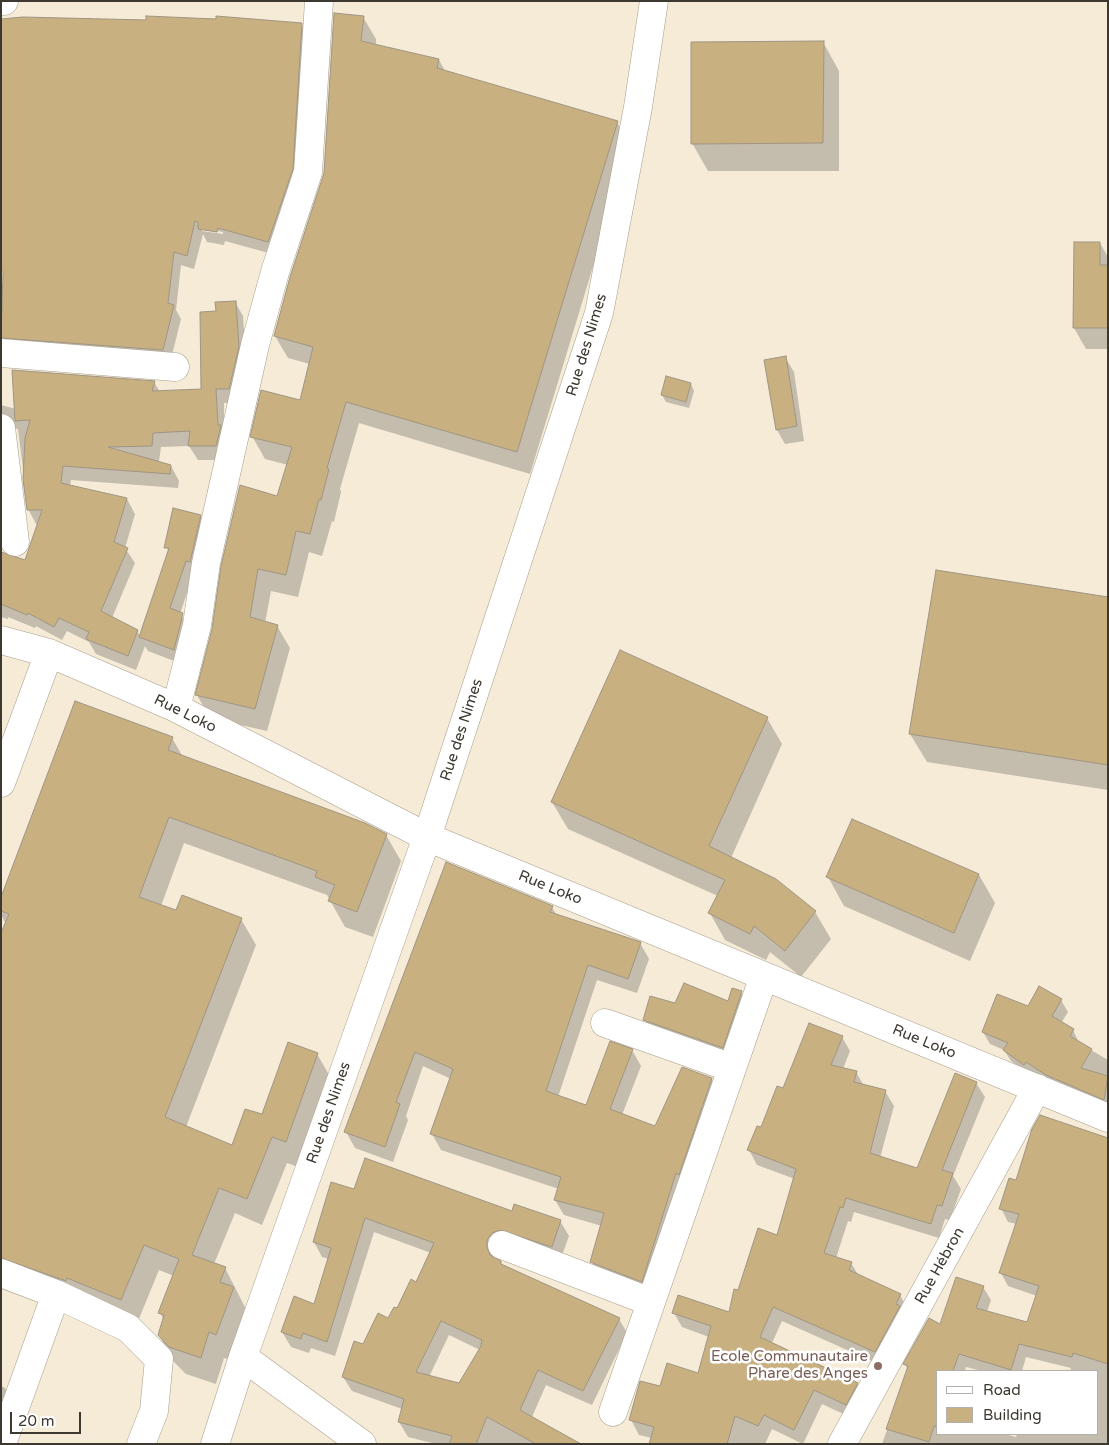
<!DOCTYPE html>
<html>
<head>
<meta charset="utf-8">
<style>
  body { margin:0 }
  #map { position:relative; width:1109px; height:1445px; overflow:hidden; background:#f5ebd7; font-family:"Varela Round",sans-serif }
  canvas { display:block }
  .frame { position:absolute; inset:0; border:2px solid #3d3931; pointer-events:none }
  .legend { position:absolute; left:936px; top:1370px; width:162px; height:65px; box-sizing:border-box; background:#fff; border:1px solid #b1b0ad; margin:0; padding:6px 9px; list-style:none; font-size:15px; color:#3d3931 }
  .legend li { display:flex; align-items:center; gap:10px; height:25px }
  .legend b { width:25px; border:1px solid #b1b0ad }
  .scale { position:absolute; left:10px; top:1412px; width:71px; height:22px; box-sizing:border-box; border:2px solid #3d3931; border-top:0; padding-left:6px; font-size:15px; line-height:18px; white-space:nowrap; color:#3d3931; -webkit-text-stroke:4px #fff; paint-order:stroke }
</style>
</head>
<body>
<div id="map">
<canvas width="1109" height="1445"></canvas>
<div class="frame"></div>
<ul class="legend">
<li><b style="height:6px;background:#fff"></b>Road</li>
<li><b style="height:14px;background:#c8b081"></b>Building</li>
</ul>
<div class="scale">20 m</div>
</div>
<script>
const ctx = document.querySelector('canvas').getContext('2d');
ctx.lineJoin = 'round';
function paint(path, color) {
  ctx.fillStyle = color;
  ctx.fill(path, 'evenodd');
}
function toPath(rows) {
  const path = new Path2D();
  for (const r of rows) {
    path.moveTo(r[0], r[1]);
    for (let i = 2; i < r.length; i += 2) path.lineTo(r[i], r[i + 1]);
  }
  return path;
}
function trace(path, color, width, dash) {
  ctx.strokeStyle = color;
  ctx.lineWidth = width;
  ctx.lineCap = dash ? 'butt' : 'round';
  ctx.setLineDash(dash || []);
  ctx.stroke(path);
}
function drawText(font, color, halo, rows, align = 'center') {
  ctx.font = font + ' "Varela Round",sans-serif';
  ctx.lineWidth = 5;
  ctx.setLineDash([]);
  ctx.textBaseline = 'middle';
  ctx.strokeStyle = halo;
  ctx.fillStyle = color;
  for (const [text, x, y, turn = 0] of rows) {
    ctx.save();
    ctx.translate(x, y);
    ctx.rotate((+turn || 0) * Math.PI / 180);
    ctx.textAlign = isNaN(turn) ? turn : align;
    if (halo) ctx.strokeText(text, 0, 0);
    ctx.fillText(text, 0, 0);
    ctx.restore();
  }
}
paint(toPath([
  [363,17,376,39,376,46,439,60,445,71,617,122,630,145,530,474,359,423,340,489,341,492,334,522,332,521,322,556,309,552,298,597,271,591,265,623,277,626,290,648,267,731,210,718,197,695,278,497,288,465,265,459,252,436,301,401,310,364,288,358,275,336,325,173],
  [301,24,309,37,300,183,276,255,225,241,224,245,207,242,203,234,194,269,181,265,176,310,181,319,170,363,11,351,3,337],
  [202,228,223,232,223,234,202,231],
  [823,42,839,71,839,171,708,171,692,143],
  [1100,243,1108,257,1108,349,1086,349,1074,328],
  [235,302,243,316,246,362,237,403,224,403,224,460,198,460,189,446,161,447,159,461,153,461,171,466,179,481,178,488,71,480,70,487,127,499,135,514,125,548,135,563,112,618,137,631,140,636,169,552,166,547,200,516,208,530,180,614,190,629,182,664,148,651,145,646,136,670,96,654,89,642,67,631,62,640,36,626,35,628,8,617,8,619,1,617,1,553,25,561,39,524,36,524,28,509,18,429,8,427,1,429,1,405,16,409,154,382,160,392,202,390,218,312],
  [785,357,794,372,804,441,785,444,777,430],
  [691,384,694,391,689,408,666,402,662,395],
  [1108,598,1108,790,927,762,910,734],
  [767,718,782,744,731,858,815,912,831,939,801,977,770,952,766,960,725,940,710,913,718,896,568,829,552,802],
  [172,738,183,757,386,835,401,861,373,937,345,927,327,895,184,843,161,906,177,912,241,919,256,945,186,1127,233,1146,317,1054,332,1080,301,1168,287,1163,262,1225,235,1213,214,1264,225,1268,249,1315,231,1360,224,1358,216,1384,186,1374,174,1362,159,1335,164,1320,160,1313,174,1276,159,1270,136,1326,1,1278,1,937,6,924,1,915,1,901],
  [853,820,979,875,995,903,970,961,844,906,828,877],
  [447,864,552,907,557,916,640,943,649,959,637,993,597,980,558,1097,587,1107,632,1050,641,1066,622,1115,656,1128,711,1079,720,1094,650,1297,601,1278,592,1262,602,1226,564,1215,555,1200,559,1189,441,1150,432,1134,451,1079,423,1066,406,1116,408,1120,393,1162,355,1148,346,1132],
  [1040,988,1061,1000,1068,1012,1061,1023,1073,1030,1079,1043,1108,1060,1108,1109,1031,1076,1011,1061,1004,1050,990,1044,983,1032,1028,1007],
  [741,992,749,1005,730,1060,652,1033,645,1020,729,1003],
  [842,1037,850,1051,843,1069,856,1072,864,1086,885,1091,894,1106,880,1158,918,1170,976,1083,985,1097,953,1176,961,1189,950,1220,945,1219,939,1238,854,1212,851,1222,848,1221,836,1258,851,1263,859,1276,900,1295,908,1310,883,1366,782,1321,772,1343,857,1384,865,1398,854,1419,822,1404,803,1444,772,1429,765,1444,651,1444,652,1438,639,1435,631,1420,660,1388,699,1374,709,1337,682,1327,674,1313,729,1313,739,1291,777,1237,795,1179,757,1165,749,1150,784,1090],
  [1108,1139,1108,1444,882,1444,908,1370,905,1364,941,1325,983,1287,991,1300,987,1312,1028,1324,1037,1296,1008,1286,1001,1273,1017,1224,1008,1222,1001,1208,1016,1182],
  [1026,1357,1071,1368,1070,1371,1098,1371,1098,1434,1017,1434,1016,1437,1005,1434,938,1434,938,1371,965,1371,966,1367,982,1371,1022,1371],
  [355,1190,560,1221,569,1236,560,1261,495,1255,495,1259,502,1266,619,1319,627,1333,592,1405,546,1385,532,1417,581,1444,436,1444,408,1437,399,1422,402,1409,352,1391,343,1377,364,1346,398,1310,417,1283,431,1253,374,1232,335,1356,311,1348,309,1353,291,1347,282,1332,315,1306,329,1259,322,1257,314,1242],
  [449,1335,480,1350,460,1384,429,1377],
  [1,1386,5,1388,20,1414,1,1444]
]), '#0003');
const building = toPath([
  [334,13,364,16,361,41,439,59,437,68,618,121,517,452,346,402,327,468,329,469,321,500,319,499,310,534,296,531,286,575,258,569,250,617,278,625,255,709,195,695,212,629,221,566,240,485,277,496,292,447,250,437,261,390,300,400,313,347,274,336,290,277,324,173,334,13],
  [146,16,216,19,216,16,302,23,293,169,268,242,218,228,217,232,198,229,198,222,195,221,187,256,174,252,168,303,174,305,163,350,1,338,3,272,1,271,1,19,23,17,146,20,146,16],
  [824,41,823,143,691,144,691,42,824,41],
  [1074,242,1100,242,1100,265,1108,265,1108,328,1073,328,1074,242],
  [236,301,239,347,229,389,216,389,218,425,221,425,216,446,188,446,190,431,153,433,152,446,108,447,171,465,170,474,63,466,61,483,127,498,114,542,128,548,101,611,138,630,128,656,86,639,89,632,59,618,54,627,28,613,27,615,1,604,1,552,25,560,42,510,27,510,23,479,25,438,30,420,15,421,12,370,155,381,152,391,201,389,200,312,216,311,215,302,236,301],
  [786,356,797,426,776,430,764,360,786,356],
  [666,376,691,383,686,402,661,395,666,376],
  [173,508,201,515,190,562,186,561,170,608,183,613,174,650,139,637,169,548,164,548,173,508],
  [936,570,1108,597,1108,765,909,734,936,570],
  [620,650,768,717,709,846,776,879,816,911,785,951,754,926,750,934,708,913,725,880,551,802,620,650],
  [75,701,173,737,168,750,365,823,387,834,357,912,328,901,335,885,315,877,317,871,169,817,139,897,176,910,182,895,242,918,165,1117,232,1145,245,1109,262,1114,288,1042,318,1053,286,1142,272,1137,247,1199,219,1188,192,1255,226,1267,220,1282,234,1287,216,1335,209,1332,201,1358,169,1347,158,1335,164,1315,158,1313,179,1259,144,1245,121,1300,67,1278,66,1281,1,1258,1,933,9,914,1,911,1,897,75,701],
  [852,819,979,874,954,933,826,877,852,819],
  [446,862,553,906,550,912,641,942,628,979,588,965,546,1091,586,1105,610,1041,633,1049,610,1109,655,1126,682,1067,712,1078,679,1175,676,1173,642,1282,590,1262,604,1213,554,1200,561,1177,430,1134,453,1069,415,1052,396,1102,400,1104,385,1147,344,1132,446,862],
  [684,983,728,1001,732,988,742,991,723,1048,643,1020,650,996,675,1003,684,983],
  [1039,986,1062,999,1052,1016,1074,1029,1070,1036,1092,1049,1081,1068,1108,1076,1104,1100,1046,1075,1026,1062,1024,1065,1003,1050,1008,1043,982,1032,997,994,1028,1006,1039,986],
  [809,1023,843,1036,831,1065,857,1071,854,1082,886,1090,870,1153,917,1168,955,1073,977,1082,942,1170,953,1173,942,1206,937,1205,931,1224,846,1198,843,1208,840,1207,824,1253,852,1262,849,1270,901,1294,896,1304,900,1306,875,1352,773,1307,760,1337,858,1383,846,1405,814,1390,794,1430,764,1415,758,1426,735,1416,727,1444,649,1444,654,1427,629,1420,640,1381,660,1386,667,1363,698,1373,711,1326,672,1313,678,1295,729,1312,734,1289,738,1290,758,1228,777,1235,796,1169,747,1150,757,1126,761,1127,777,1086,783,1088,809,1023],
  [1040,1115,1108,1138,1108,1364,1073,1353,1072,1357,1019,1344,1011,1370,959,1354,953,1371,938,1371,938,1427,934,1426,929,1442,886,1429,908,1366,903,1364,929,1318,940,1324,956,1277,984,1286,976,1308,1027,1322,1039,1286,999,1273,1019,1214,999,1209,1009,1178,1016,1180,1032,1129,1040,1115],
  [365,1158,512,1211,514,1204,561,1220,552,1247,500,1230,492,1233,487,1240,487,1247,490,1255,501,1261,501,1264,620,1318,583,1391,538,1370,520,1410,581,1444,536,1444,487,1417,476,1444,449,1444,452,1436,398,1422,404,1399,342,1377,354,1341,363,1344,378,1313,388,1318,394,1307,397,1308,411,1279,416,1282,434,1243,365,1218,327,1342,303,1333,301,1339,281,1332,294,1296,314,1304,331,1248,313,1242,331,1182,354,1189,365,1158],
  [441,1321,482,1340,481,1346,459,1383,416,1372,441,1321]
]);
paint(building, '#c8b081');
trace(building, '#9e9583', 1);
const minor = toPath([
  [1,1,4,1],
  [1,353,175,367],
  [1,428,15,542],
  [1,640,49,653,176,708,427,837,1108,1118],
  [176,708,197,625,206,563,255,345,275,272,308,172,319,1],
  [1,783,49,653],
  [605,1023,732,1068],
  [502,1245,651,1302],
  [1,1273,56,1294,128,1328,159,1359,154,1411,141,1444],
  [243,1357,362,1444],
  [613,1412,764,976],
  [2,1444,56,1294],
  [215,1444,243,1357,427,837,599,313,638,107,654,1],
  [842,1444,1037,1088]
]);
trace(minor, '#a89e8c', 29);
trace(minor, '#fff', 28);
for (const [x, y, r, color] of [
  [878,1366,5,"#8d6e63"]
]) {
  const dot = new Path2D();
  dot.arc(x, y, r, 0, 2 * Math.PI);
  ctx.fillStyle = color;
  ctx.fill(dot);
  trace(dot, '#fff', 2);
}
drawText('15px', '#3d3931', '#fff', [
  ["Rue des Nimes",587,345,-73],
  ["Rue Loko",185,714,26],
  ["Rue des Nimes",462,730,-72],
  ["Rue Loko",550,888,22],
  ["Rue Loko",924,1042,22],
  ["Rue des Nimes",329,1113,-71],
  ["Rue Hébron",940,1266,-61]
]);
drawText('15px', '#785e54', '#fff', [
  ["Ecole Communautaire",868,1357],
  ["Phare des Anges",868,1374]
], 'right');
</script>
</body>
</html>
